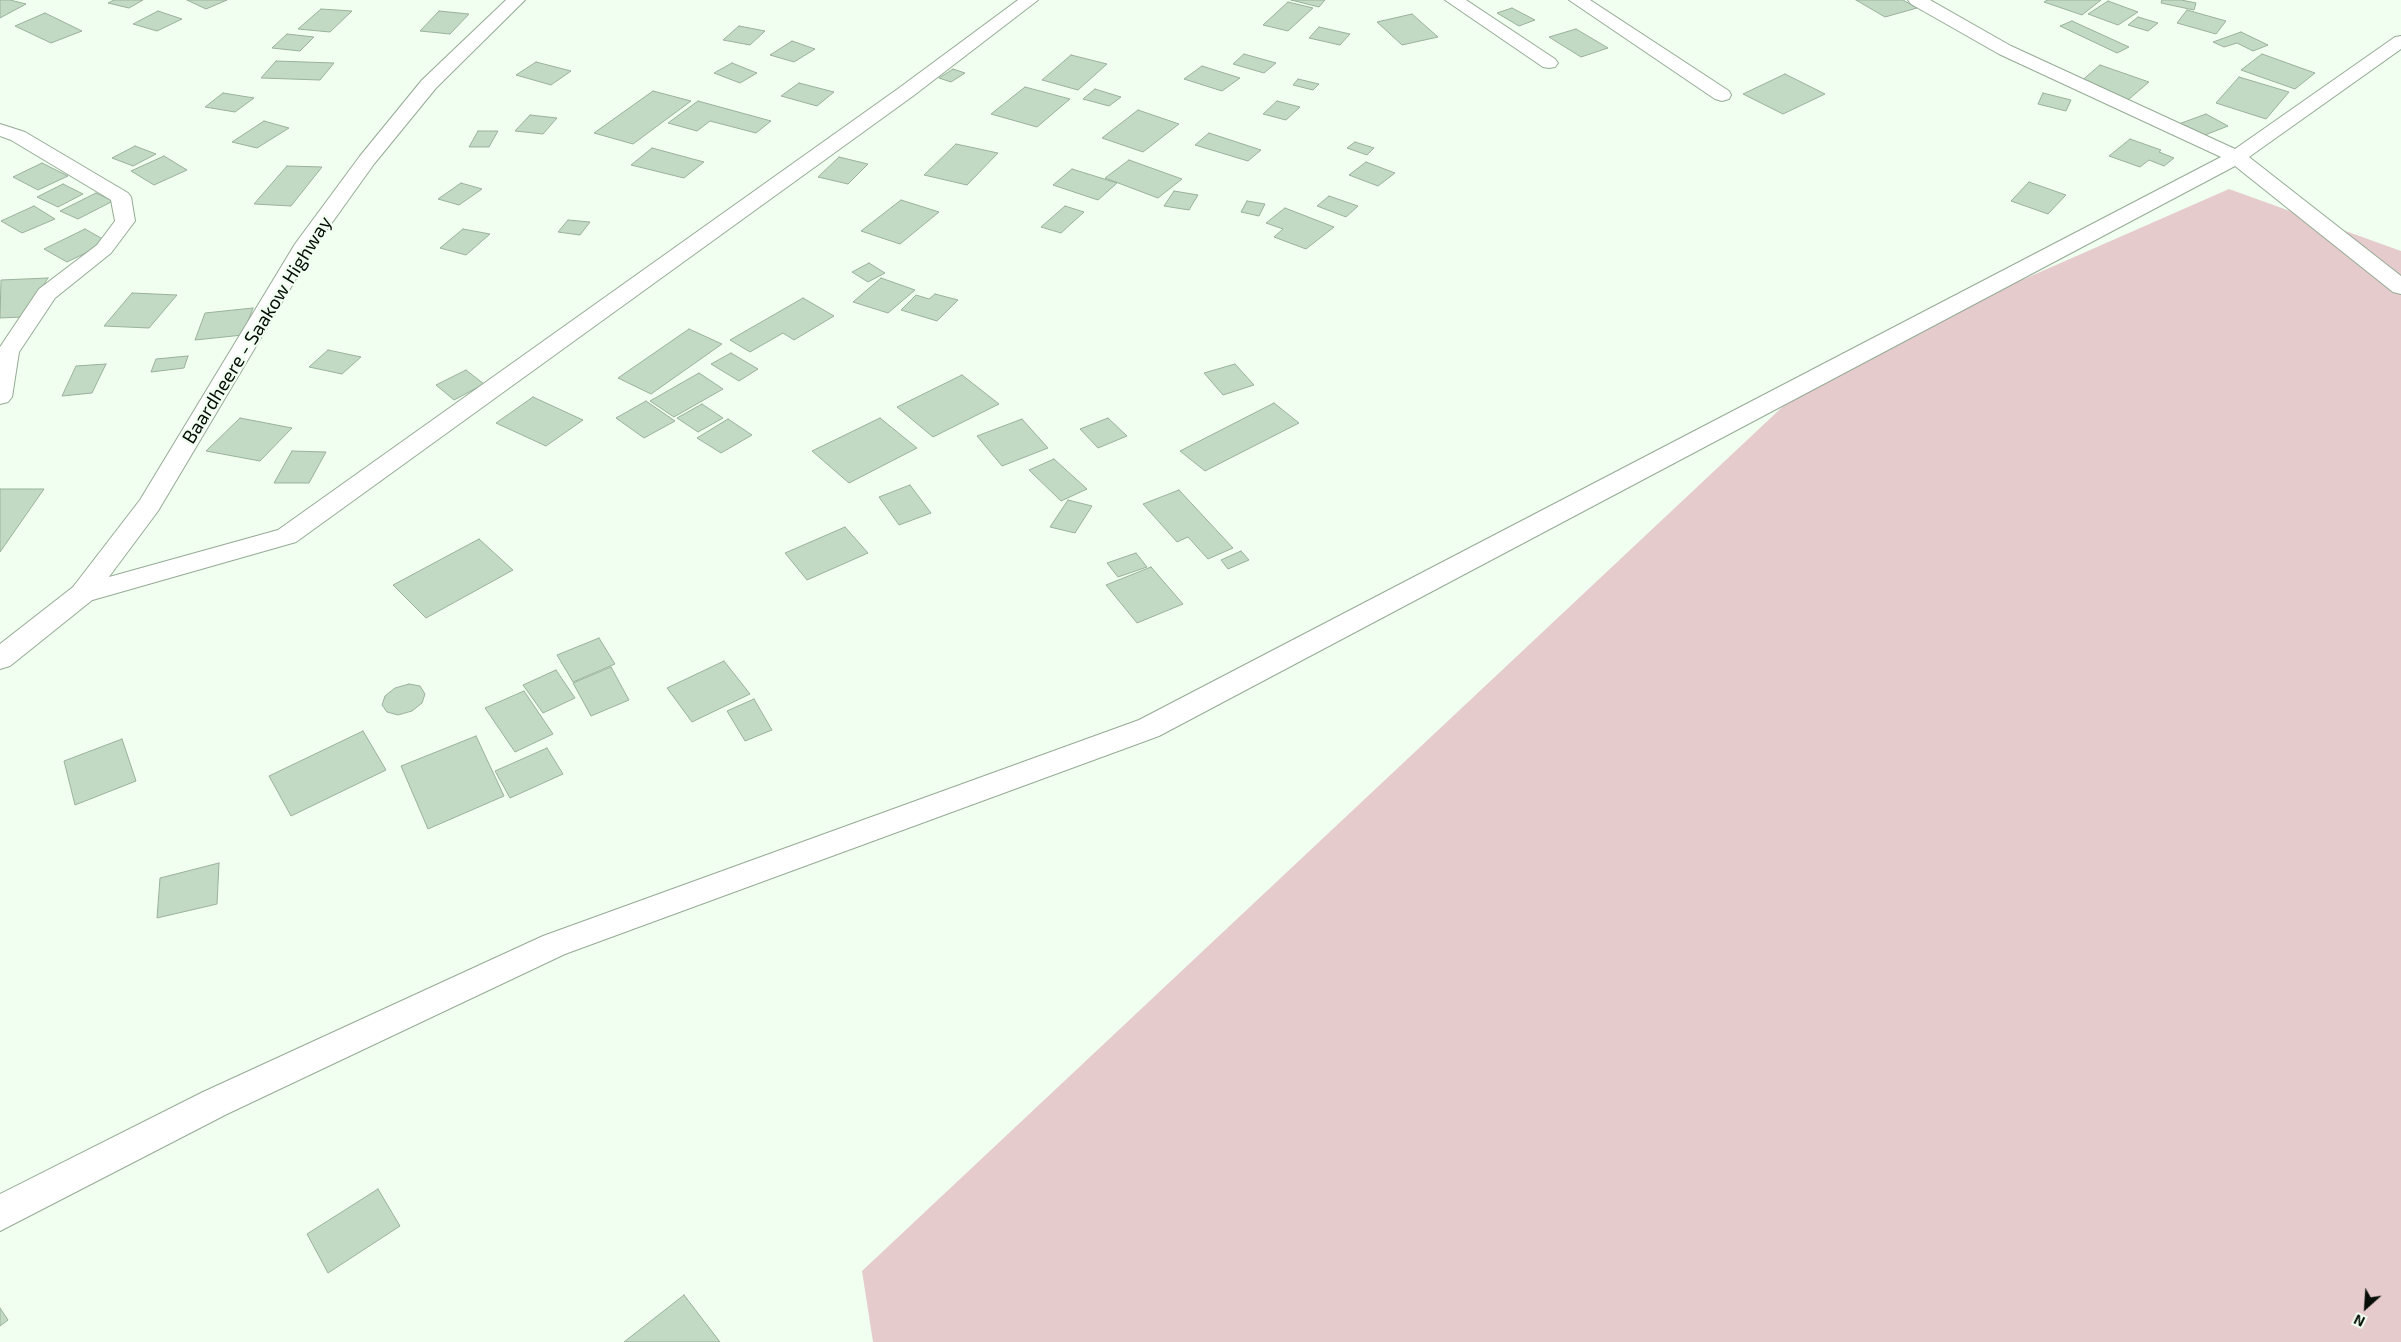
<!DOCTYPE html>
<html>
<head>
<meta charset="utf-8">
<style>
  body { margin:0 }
  #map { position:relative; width:2401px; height:1342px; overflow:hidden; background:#f0fff0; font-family:"Exo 2",sans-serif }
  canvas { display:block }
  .north { position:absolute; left:2341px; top:1282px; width:50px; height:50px; -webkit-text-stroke:4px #f0fff0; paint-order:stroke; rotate:206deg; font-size:14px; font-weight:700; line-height:20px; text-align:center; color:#060d06 }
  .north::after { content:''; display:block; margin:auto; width:18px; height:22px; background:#060d06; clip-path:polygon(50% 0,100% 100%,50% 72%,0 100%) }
</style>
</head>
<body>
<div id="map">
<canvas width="2401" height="1342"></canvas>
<div class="north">N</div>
</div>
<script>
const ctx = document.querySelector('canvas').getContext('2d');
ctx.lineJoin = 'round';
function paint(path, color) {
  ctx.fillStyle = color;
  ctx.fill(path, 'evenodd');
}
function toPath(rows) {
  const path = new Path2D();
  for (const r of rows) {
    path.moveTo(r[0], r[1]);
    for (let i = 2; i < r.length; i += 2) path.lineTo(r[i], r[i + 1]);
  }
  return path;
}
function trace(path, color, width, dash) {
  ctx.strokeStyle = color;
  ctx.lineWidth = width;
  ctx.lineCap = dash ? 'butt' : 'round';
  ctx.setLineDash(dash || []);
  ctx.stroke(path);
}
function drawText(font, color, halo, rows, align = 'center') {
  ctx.font = font + ' "Exo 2",sans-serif';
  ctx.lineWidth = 4.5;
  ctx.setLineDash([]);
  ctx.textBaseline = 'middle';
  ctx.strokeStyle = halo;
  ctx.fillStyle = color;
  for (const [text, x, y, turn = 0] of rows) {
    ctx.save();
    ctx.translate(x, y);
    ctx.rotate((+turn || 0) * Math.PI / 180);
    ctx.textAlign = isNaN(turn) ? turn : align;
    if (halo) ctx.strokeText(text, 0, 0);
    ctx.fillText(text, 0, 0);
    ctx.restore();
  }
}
paint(toPath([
  [2229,189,2401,251,2401,1342,873,1342,862,1271,1826,366]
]), '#e6cbcc');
const building = toPath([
  [0,0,10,0,26,4,0,18,0,0],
  [114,0,143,0,129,8,108,3,114,0],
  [187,0,227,0,206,9,187,0],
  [1291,0,1325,0,1319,7,1291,0],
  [1856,0,1903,0,1917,8,1885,17,1856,0],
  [2047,0,2101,0,2082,15,2044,2,2047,0],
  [2162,0,2181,0,2196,3,2194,10,2161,3,2162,0],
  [2108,1,2138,12,2118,25,2088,14,2108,1],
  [1288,2,1313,8,1288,31,1263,25,1288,2],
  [1512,8,1535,20,1519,26,1497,13,1512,8],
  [321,9,352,11,330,32,298,29,321,9],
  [2187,10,2226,21,2216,34,2177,23,2187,10],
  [158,11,182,19,157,31,133,24,158,11],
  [439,11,469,14,450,34,420,31,439,11],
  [45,13,82,31,51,43,15,26,45,13],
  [1412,14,1438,37,1402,45,1377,22,1412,14],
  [2138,17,2158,23,2148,31,2128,25,2138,17],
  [2072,21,2129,47,2117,53,2060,26,2072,21],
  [739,26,765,31,750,45,723,40,739,26],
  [1319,27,1350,34,1340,45,1309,38,1319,27],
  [1576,29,1608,48,1581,57,1549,37,1576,29],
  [2241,32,2268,45,2253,51,2237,43,2224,47,2213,42,2241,32],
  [287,34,314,37,300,51,272,48,287,34],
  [792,41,815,49,794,62,770,55,792,41],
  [1244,54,1276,63,1264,73,1233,64,1244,54],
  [2262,54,2315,73,2295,89,2241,70,2262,54],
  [1071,55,1107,64,1078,90,1042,80,1071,55],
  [276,61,334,63,320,80,261,78,276,61],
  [536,62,571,71,551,85,516,75,536,62],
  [732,63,757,73,740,83,714,73,732,63],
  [2100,65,2149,82,2122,105,2073,88,2100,65],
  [1202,66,1240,78,1222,91,1184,79,1202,66],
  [953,69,965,73,951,82,939,78,953,69],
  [1785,74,1825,94,1783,114,1743,94,1785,74],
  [2239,77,2289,92,2266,119,2216,103,2239,77],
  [1298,79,1319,84,1313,90,1293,85,1298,79],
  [799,83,834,92,817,106,781,96,799,83],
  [1025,87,1070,99,1037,127,991,114,1025,87],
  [1095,89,1121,97,1109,106,1083,99,1095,89],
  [653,91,691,101,633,144,594,133,653,91],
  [223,93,254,98,235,112,205,107,223,93],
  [2043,93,2071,100,2066,111,2038,104,2043,93],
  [698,101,771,121,756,133,710,121,697,131,668,123,698,101],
  [1277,101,1300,107,1286,120,1263,114,1277,101],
  [1138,110,1179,124,1143,152,1102,138,1138,110],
  [2206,114,2228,126,2200,137,2176,125,2206,114],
  [530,115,557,118,543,134,515,131,530,115],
  [264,121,289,128,257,148,232,142,264,121],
  [478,131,498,131,489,147,469,147,478,131],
  [1209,133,1261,150,1248,161,1195,145,1209,133],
  [2130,139,2161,150,2159,152,2174,158,2164,166,2149,160,2140,167,2109,156,2130,139],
  [1355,142,1374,148,1367,155,1347,148,1355,142],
  [956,144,998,153,967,185,924,175,956,144],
  [135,146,156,154,133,166,112,158,135,146],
  [652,148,704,162,684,178,631,165,652,148],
  [164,156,187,170,154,185,131,171,164,156],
  [839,157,868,164,848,184,818,177,839,157],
  [1129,160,1182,179,1158,198,1105,178,1129,160],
  [1366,162,1395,173,1378,186,1349,175,1366,162],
  [42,163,68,176,38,190,13,177,42,163],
  [287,166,322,167,291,206,254,204,287,166],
  [1072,169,1117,183,1098,200,1053,185,1072,169],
  [2029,182,2066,195,2048,214,2011,201,2029,182],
  [461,183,482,189,459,205,438,199,461,183],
  [63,184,83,194,58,207,37,197,63,184],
  [1174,191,1198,195,1189,210,1164,206,1174,191],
  [96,193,113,201,78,219,60,211,96,193],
  [1329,196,1358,206,1346,217,1317,206,1329,196],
  [901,200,939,212,900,244,861,231,901,200],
  [1247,201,1265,204,1259,216,1241,212,1247,201],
  [34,206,55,219,22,233,1,221,34,206],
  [1065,206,1084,212,1061,233,1041,227,1065,206],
  [1285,208,1334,227,1306,249,1274,237,1283,229,1266,223,1285,208],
  [568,220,590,222,580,235,558,232,568,220],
  [85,229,108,242,67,262,44,249,85,229],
  [463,229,490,234,466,255,440,248,463,229],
  [869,263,885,273,868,282,852,272,869,263],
  [48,278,22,317,0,318,1,280,48,278],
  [881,278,915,290,888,313,853,302,881,278],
  [132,293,177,295,149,328,104,326,132,293],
  [935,294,958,300,937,321,901,310,916,295,929,299,935,294],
  [803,298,834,316,794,340,783,333,750,352,730,340,803,298],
  [253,308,243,335,195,340,205,313,253,308],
  [689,329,722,344,651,394,618,378,689,329],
  [328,350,361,357,342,374,309,367,328,350],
  [731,353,758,369,739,381,711,364,731,353],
  [188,356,184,368,151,372,156,359,188,356],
  [106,364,92,393,62,396,76,366,106,364],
  [1235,364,1254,385,1223,395,1204,373,1235,364],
  [466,370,484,384,454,400,436,385,466,370],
  [699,373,723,389,674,417,650,401,699,373],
  [962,375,999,404,933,437,897,407,962,375],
  [533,397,583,420,546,446,496,423,533,397],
  [646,401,675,421,644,438,616,418,646,401],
  [1274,403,1299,423,1205,471,1180,451,1274,403],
  [702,404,723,418,698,432,677,418,702,404],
  [240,418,292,428,260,461,206,451,240,418],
  [880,418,917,448,849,483,812,451,880,418],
  [1108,418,1127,436,1098,448,1080,429,1108,418],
  [728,419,752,435,721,453,697,438,728,419],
  [1022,419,1048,448,1002,466,977,436,1022,419],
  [292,451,326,452,309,483,274,483,292,451],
  [1054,459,1087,489,1061,501,1029,470,1054,459],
  [910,485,931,513,899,525,879,497,910,485],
  [0,489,44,489,0,552,0,489],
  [1179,490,1233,548,1208,559,1188,537,1177,542,1143,504,1179,490],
  [1068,500,1092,506,1075,533,1050,527,1068,500],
  [845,527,868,553,807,580,785,553,845,527],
  [479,539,513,570,426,618,393,585,479,539],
  [1241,551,1249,560,1228,569,1221,560,1241,551],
  [1136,553,1147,567,1118,577,1107,563,1136,553],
  [1151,567,1183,604,1137,623,1106,585,1151,567],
  [599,638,615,664,573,682,557,655,599,638],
  [724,661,750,694,692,722,667,688,724,661],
  [611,667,629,700,591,716,573,683,611,667],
  [556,670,575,698,543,713,523,685,556,670],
  [409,684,420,686,425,694,422,703,412,711,398,715,387,712,382,705,385,696,395,688,409,684],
  [524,691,553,734,515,752,485,708,524,691],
  [754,699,772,730,745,741,727,711,754,699],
  [363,731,386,770,291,816,269,776,363,731],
  [476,736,504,796,428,829,401,766,476,736],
  [122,739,136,781,75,805,64,761,122,739],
  [547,748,563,774,510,798,495,771,547,748],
  [219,863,217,904,157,918,160,878,219,863],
  [378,1189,400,1226,328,1273,307,1234,378,1189],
  [684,1295,720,1342,624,1342,684,1295],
  [0,1308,8,1320,0,1326,0,1308]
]);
paint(building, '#c2dac3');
trace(building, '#9bb19b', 1);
const street = toPath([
  [1018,0,1038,0,913,96,296,542,82,603,73,601,69,594,73,587,278,530,899,88,1018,0],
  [1445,0,1466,0,1555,59,1558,63,1555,67,1549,68,1543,67,1445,0],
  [1569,0,1590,0,1729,91,1731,95,1729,99,1722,101,1715,99,1569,0],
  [1908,0,1930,0,2011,46,2235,149,2395,37,2401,36,2401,49,2249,157,2401,276,2401,294,2393,292,2235,166,1159,736,565,954,227,1114,0,1231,0,1194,203,1092,543,936,1139,720,2221,157,1999,54,1911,4,1908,0],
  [0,124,25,132,128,193,131,197,135,221,111,253,55,298,19,352,12,397,8,402,0,404,0,347,39,289,97,245,115,221,111,200,11,140,0,136,0,124]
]);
const secondary = toPath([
  [506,0,525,0,436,88,374,164,316,245,158,511,91,601,10,666,0,669,0,644,73,587,140,500,295,244,360,156,422,80,506,0]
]);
trace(street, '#95ab95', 2);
trace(secondary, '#95ab95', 2);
paint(street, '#fff');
paint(secondary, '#fff');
drawText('19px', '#060d06', '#f0fff0', [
  ["Baardheere - Saakow Highway",257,330,-58]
]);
</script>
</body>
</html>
